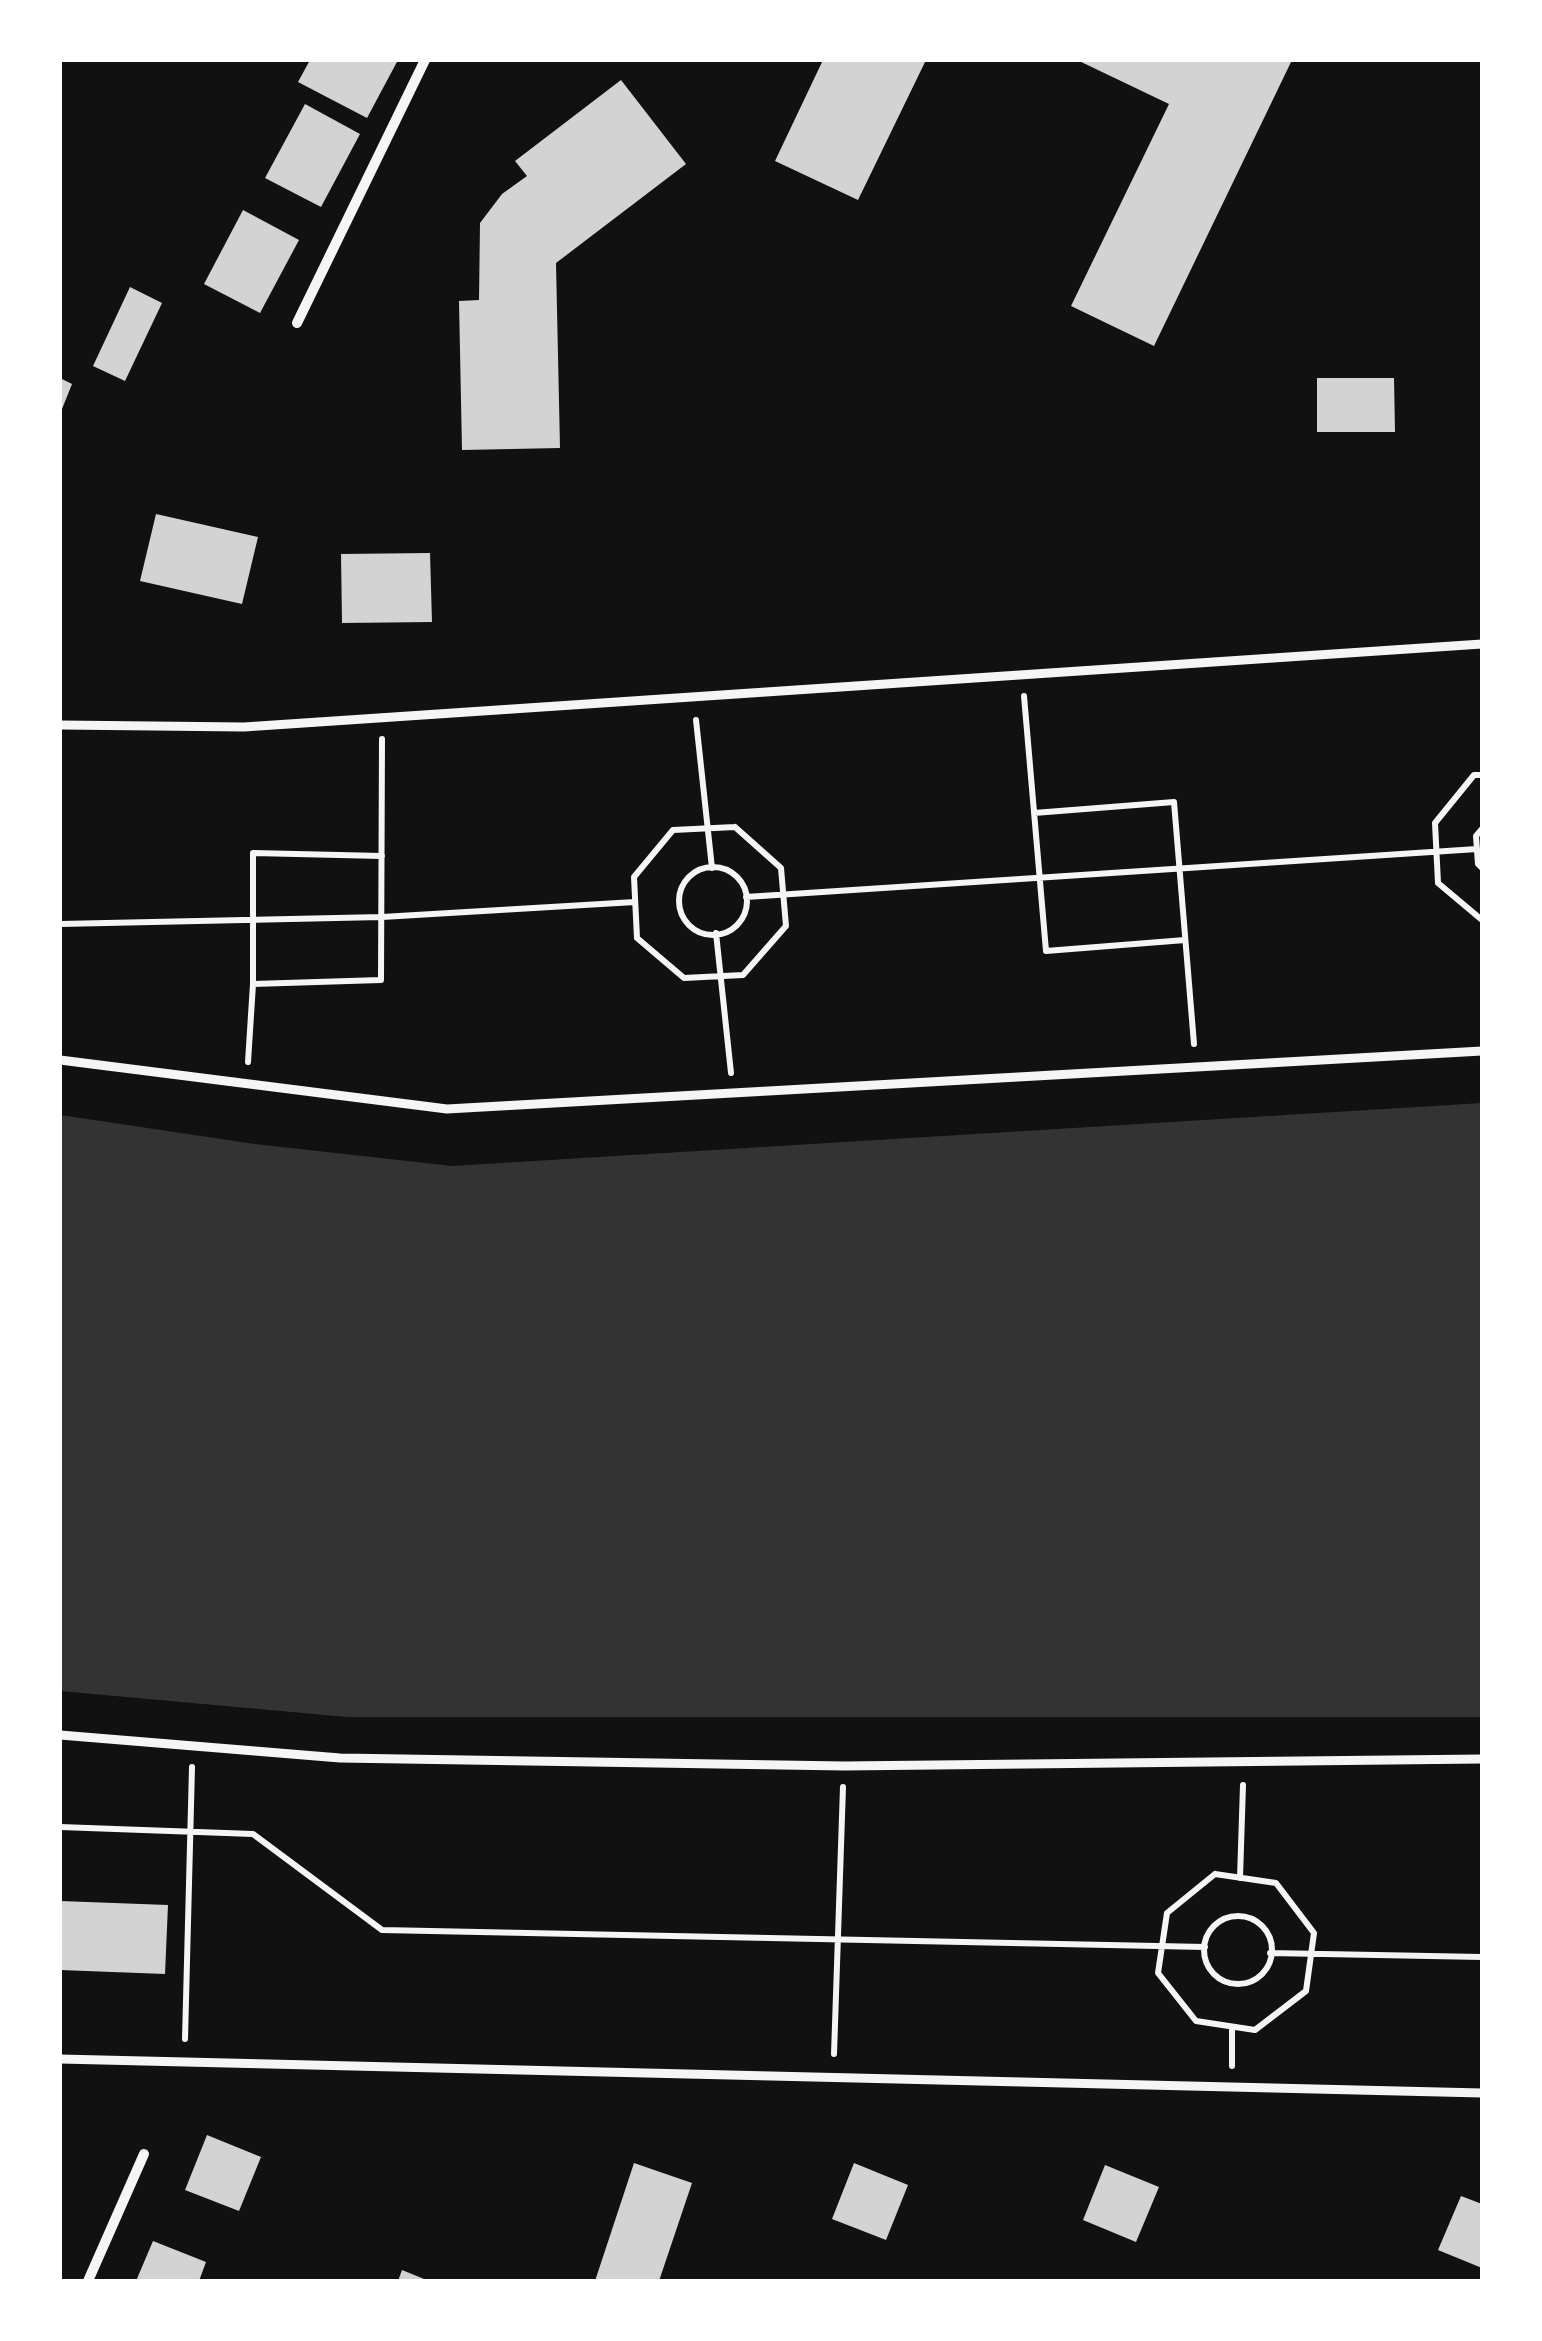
<!DOCTYPE html>
<html>
<head>
<meta charset="utf-8">
<style>
  body { margin:0 }
  #map { position:relative; width:1542px; height:2341px; overflow:hidden; background:#111; font-family:"PT Sans",sans-serif }
  canvas { display:block }
  .frame { position:absolute; inset:0; border:62px solid #fff; pointer-events:none }
</style>
</head>
<body>
<div id="map">
<canvas width="1542" height="2341"></canvas>
<div class="frame"></div>
</div>
<script>
const ctx = document.querySelector('canvas').getContext('2d');
ctx.lineJoin = 'round';
function paint(path, color) {
  ctx.fillStyle = color;
  ctx.fill(path, 'evenodd');
}
function toPath(rows) {
  const path = new Path2D();
  for (const r of rows) {
    if (r.length === 3) {
      path.moveTo(r[0] + r[2], r[1]);
      path.arc(r[0], r[1], r[2], 0, 2 * Math.PI);
      continue;
    }
    path.moveTo(r[0], r[1]);
    for (let i = 2; i < r.length; i += 2) path.lineTo(r[i], r[i + 1]);
  }
  return path;
}
function trace(path, color, width, dash) {
  ctx.strokeStyle = color;
  ctx.lineWidth = width;
  ctx.lineCap = dash ? 'butt' : 'round';
  ctx.setLineDash(dash || []);
  ctx.stroke(path);
}
paint(toPath([
  [1482,1103,1482,1717,347,1717,60,1691,60,1115,255,1144,452,1166]
]), '#333');
paint(toPath([
  [310,60,398,60,367,118,298,82],
  [823,60,926,60,858,200,775,161],
  [1077,60,1292,60,1154,346,1071,306,1169,104],
  [621,80,686,164,556,263,560,448,462,450,459,301,479,300,480,223,502,194,527,176,515,161],
  [305,104,360,134,321,207,265,178],
  [243,210,299,240,260,313,204,284],
  [130,287,162,303,125,381,93,366],
  [60,378,72,384,60,414],
  [1317,378,1394,378,1395,432,1317,432],
  [156,514,258,537,242,604,140,581],
  [430,553,432,622,342,623,341,554],
  [60,1901,168,1905,165,1974,60,1970],
  [207,2135,261,2157,239,2211,185,2190],
  [634,2163,692,2183,659,2281,595,2281],
  [854,2163,908,2185,886,2240,832,2219],
  [1105,2165,1159,2187,1136,2242,1083,2220],
  [1461,2196,1482,2204,1482,2268,1438,2250],
  [153,2241,206,2262,199,2281,136,2281],
  [402,2270,429,2281,398,2281]
]), '#d3d3d3');
trace(toPath([
  [1024,696,1046,951,1185,940],
  [696,720,712,868],
  [1482,775,1474,775,1435,823,1438,883,1482,920],
  [1034,813,1174,802,1194,1044],
  [735,827,781,868,786,926,743,975,684,978,637,938,634,877,673,830,735,827],
  [1482,829,1476,836,1478,864,1482,868],
  [713,901,34],
  [746,897,1477,849],
  [60,924,382,917,635,902],
  [716,933,731,1073],
  [253,984,381,980,382,739],
  [248,1062,253,984,253,853,382,856],
  [60,1827,253,1834,382,1930,1205,1947],
  [1215,1874,1276,1883,1314,1933,1306,1991,1255,2030,1196,2021,1158,1973,1167,1913,1215,1874],
  [1240,1878,1243,1785],
  [1238,1950,34],
  [1270,1953,1482,1957],
  [185,2039,192,1767],
  [834,2054,843,1787],
  [1232,2066,1232,2027]
]), '#f5f5f5', 6);
trace(toPath([
  [60,725,244,727,1482,644],
  [60,1060,447,1109,1482,1051],
  [60,1735,340,1758,844,1766,1482,1759],
  [60,2059,1482,2093]
]), '#f5f5f5', 9);
trace(toPath([
  [297,323,425,60],
  [88,2281,144,2154]
]), '#f5f5f5', 10);
</script>
</body>
</html>
